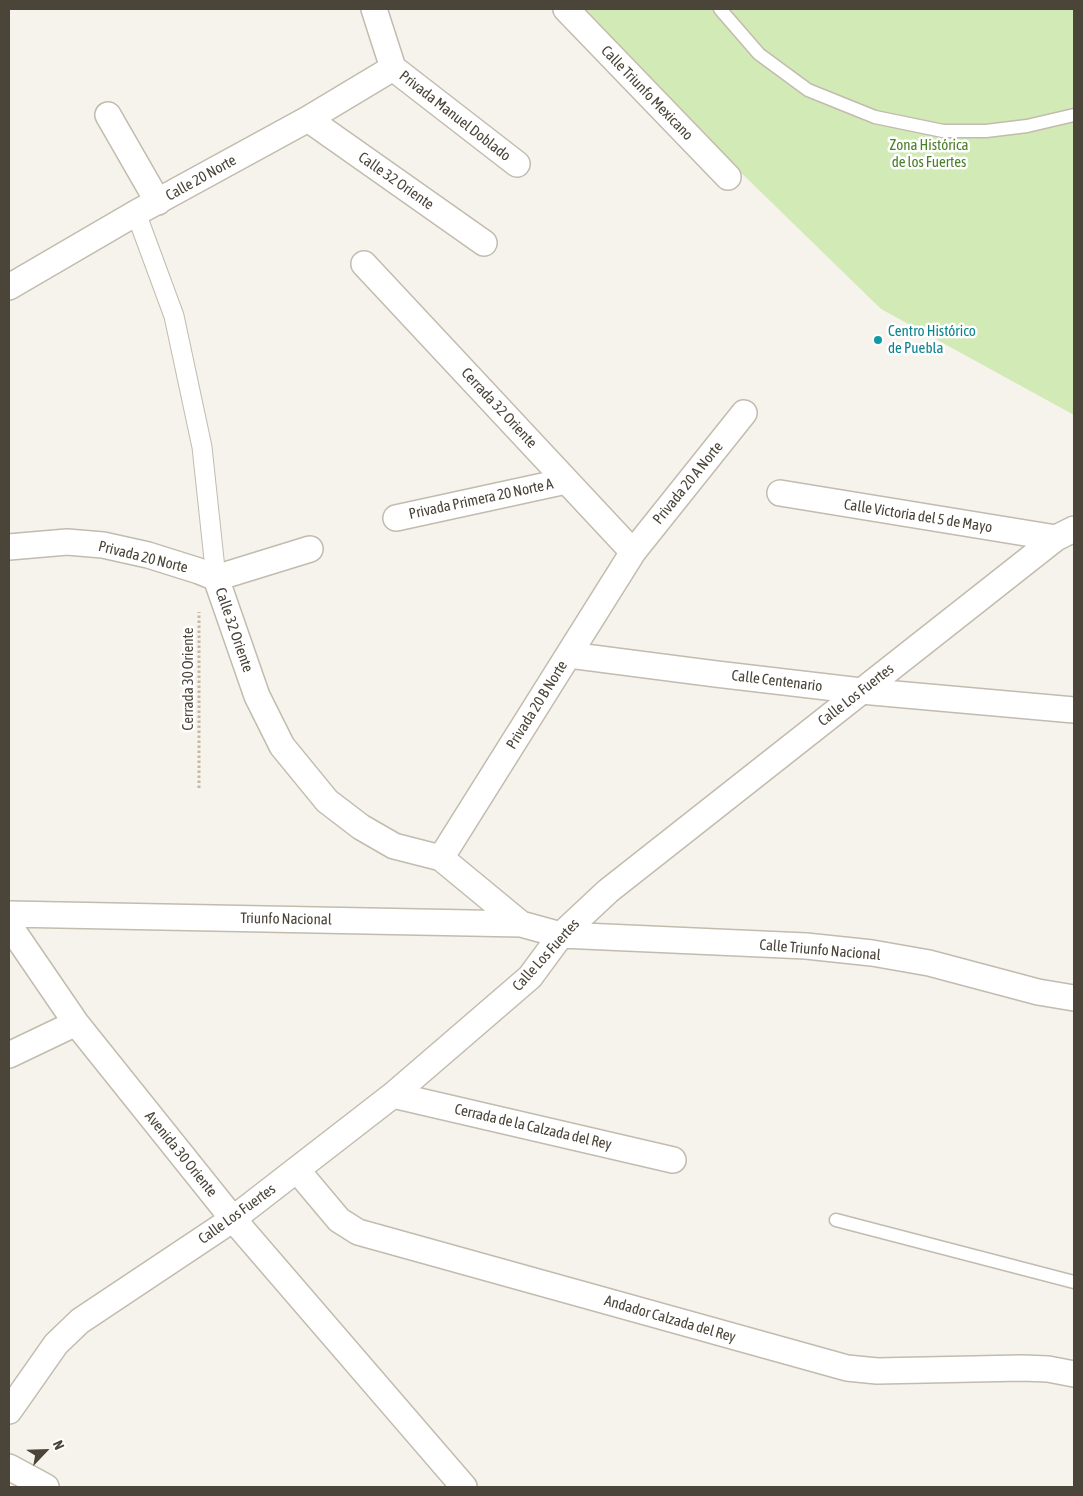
<!DOCTYPE html>
<html>
<head>
<meta charset="utf-8">
<style>
  body { margin:0 }
  #map { position:relative; width:1083px; height:1496px; overflow:hidden; background:#f6f3ec; font-family:"Asap Condensed",sans-serif }
  canvas { display:block }
  .frame { position:absolute; inset:0; border:10px solid #4b4439; pointer-events:none }
  .north { position:absolute; left:20px; top:1426px; width:50px; height:50px; -webkit-text-stroke:4px #fff; paint-order:stroke; rotate:66deg; font-size:14px; font-weight:700; line-height:20px; text-align:center; color:#4b4439 }
  .north::after { content:''; display:block; margin:auto; width:18px; height:22px; background:#4b4439; clip-path:polygon(50% 0,100% 100%,50% 72%,0 100%) }
</style>
</head>
<body>
<div id="map">
<canvas width="1083" height="1496"></canvas>
<div class="frame"></div>
<div class="north">N</div>
</div>
<script>
const ctx = document.querySelector('canvas').getContext('2d');
ctx.lineJoin = 'round';
function paint(path, color) {
  ctx.fillStyle = color;
  ctx.fill(path, 'evenodd');
}
function toPath(rows) {
  const path = new Path2D();
  for (const r of rows) {
    path.moveTo(r[0], r[1]);
    for (let i = 2; i < r.length; i += 2) path.lineTo(r[i], r[i + 1]);
  }
  return path;
}
function trace(path, color, width, dash) {
  ctx.strokeStyle = color;
  ctx.lineWidth = width;
  ctx.lineCap = dash ? 'butt' : 'round';
  ctx.setLineDash(dash || []);
  ctx.stroke(path);
}
function drawText(font, color, halo, rows, align = 'center') {
  ctx.font = font + ' "Asap Condensed",sans-serif';
  ctx.lineWidth = 5;
  ctx.setLineDash([]);
  ctx.textBaseline = 'middle';
  ctx.strokeStyle = halo;
  ctx.fillStyle = color;
  for (const [text, x, y, turn = 0] of rows) {
    ctx.save();
    ctx.translate(x, y);
    ctx.rotate((+turn || 0) * Math.PI / 180);
    ctx.textAlign = isNaN(turn) ? turn : align;
    if (halo) ctx.strokeText(text, 0, 0);
    ctx.fillText(text, 0, 0);
    ctx.restore();
  }
}
paint(toPath([
  [573,9,1074,9,1074,415,881,309]
]), '#d2eab5');
const service = toPath([
  [720,9,759,54,808,90,875,117,943,131,986,131,1027,126,1074,115],
  [836,1220,1074,1282]
]);
const pedestrian = toPath([
  [136,213,174,316,202,447,216,578]
]);
const minor = toPath([
  [374,9,393,68],
  [566,9,728,177],
  [393,68,517,164],
  [108,115,158,202],
  [308,119,484,243],
  [364,264,633,552],
  [9,287,136,213,308,119,393,68],
  [780,493,1056,538],
  [396,518,566,481],
  [9,547,67,542,103,545,148,555,199,571,216,578],
  [216,578,257,696,282,746,327,801,361,827,394,846,441,858,521,924],
  [216,578,310,549],
  [569,655,716,674,861,691,1074,710],
  [441,858,633,552,744,413],
  [9,914,521,924,561,935,806,946,872,953,929,963,1038,992,1074,998],
  [9,925,76,1023,233,1219,464,1487],
  [9,1055,76,1023],
  [393,1095,673,1160],
  [297,1170,339,1220,358,1232,847,1368,877,1371,1022,1368,1048,1369,1074,1374],
  [9,1411,56,1344,80,1321,233,1219,393,1095,530,977,561,935,608,891,1056,538,1074,529],
  [9,1467,46,1487]
]);
trace(service, '#c2bbae', 15);
trace(pedestrian, '#c2bbae', 21);
trace(minor, '#c2bbae', 28);
trace(toPath([
  [199,788,199,612]
]), '#c4b79f', 3, [2.5, 2.5]);
trace(service, '#fff', 12);
trace(pedestrian, '#fff', 19);
trace(minor, '#fff', 25);
for (const [x, y, r, color] of [
  [878,340,5,"#0f9aa8"]
]) {
  const dot = new Path2D();
  dot.arc(x, y, r, 0, 2 * Math.PI);
  ctx.fillStyle = color;
  ctx.fill(dot);
  trace(dot, '#fff', 2);
}
drawText('15px', '#4b4439', '#fff', [
  ["Calle Triunfo Mexicano",647,93,46],
  ["Privada Manuel Doblado",455,116,38],
  ["Calle 20 Norte",201,178,-29],
  ["Calle 32 Oriente",396,181,35],
  ["Cerrada 32 Oriente",499,408,47],
  ["Privada 20 A Norte",688,483,-51],
  ["Privada Primera 20 Norte A",481,499,-12],
  ["Calle Victoria del 5 de Mayo",918,516,9],
  ["Privada 20 Norte",143,557,14],
  ["Calle 32 Oriente",234,630,71],
  ["Cerrada 30 Oriente",188,679,-90],
  ["Calle Centenario",777,681,7],
  ["Calle Los Fuertes",856,695,-38],
  ["Privada 20 B Norte",537,705,-58],
  ["Triunfo Nacional",286,919,1],
  ["Calle Triunfo Nacional",820,950,5],
  ["Calle Los Fuertes",546,955,-48],
  ["Cerrada de la Calzada del Rey",533,1127,13],
  ["Avenida 30 Oriente",181,1154,51],
  ["Calle Los Fuertes",237,1214,-36],
  ["Andador Calzada del Rey",670,1319,16]
]);
drawText('15px', '#4a7f2a', '#fff', [
  ["Zona Histórica",929,145],
  ["de los Fuertes",929,162]
]);
drawText('15px', '#0d838f', '#fff', [
  ["Centro Histórico",888,331],
  ["de Puebla",888,348]
], 'left');
</script>
</body>
</html>
